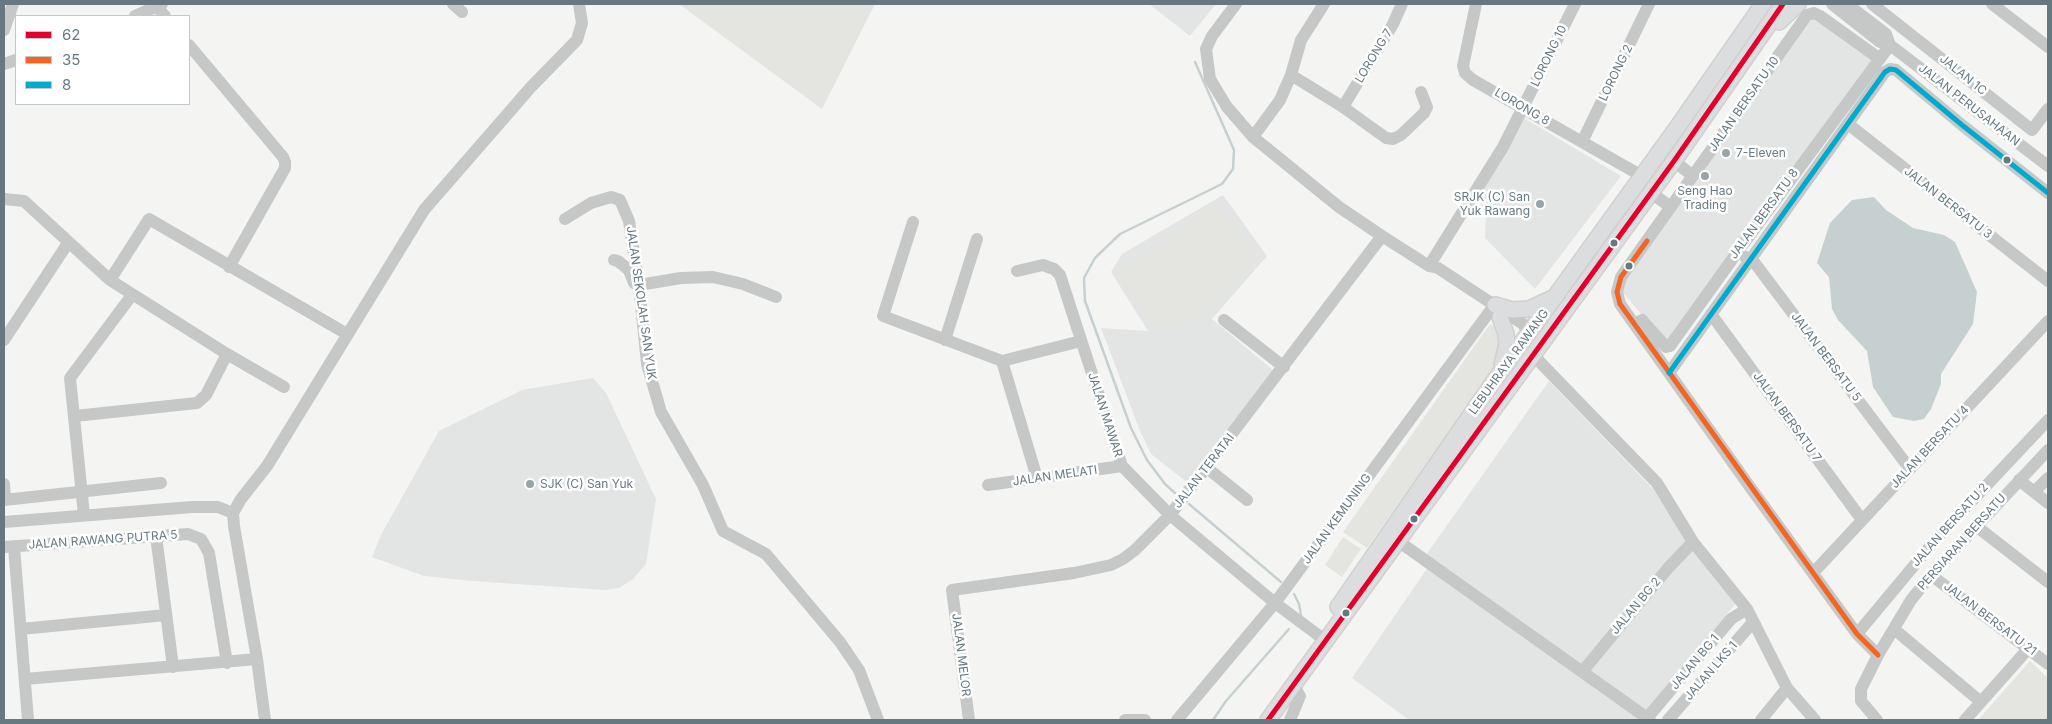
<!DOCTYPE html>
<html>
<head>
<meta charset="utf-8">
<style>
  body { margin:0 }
  #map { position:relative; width:2052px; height:724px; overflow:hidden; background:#f4f4f3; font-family:Inter,sans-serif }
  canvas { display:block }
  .frame { position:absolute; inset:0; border:5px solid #677980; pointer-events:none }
  .legend { position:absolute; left:15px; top:15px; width:175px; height:90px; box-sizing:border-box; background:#fff; border:1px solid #c2c9cc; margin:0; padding:6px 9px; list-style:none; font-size:15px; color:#677980 }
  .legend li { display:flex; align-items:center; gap:10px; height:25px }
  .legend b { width:25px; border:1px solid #c2c9cc }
</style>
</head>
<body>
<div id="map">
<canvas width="2052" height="724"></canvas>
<div class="frame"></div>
<ul class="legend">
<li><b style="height:6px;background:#e4002b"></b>62</li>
<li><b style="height:6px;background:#f26522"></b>35</li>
<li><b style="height:6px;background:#00a9ce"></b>8</li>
</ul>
</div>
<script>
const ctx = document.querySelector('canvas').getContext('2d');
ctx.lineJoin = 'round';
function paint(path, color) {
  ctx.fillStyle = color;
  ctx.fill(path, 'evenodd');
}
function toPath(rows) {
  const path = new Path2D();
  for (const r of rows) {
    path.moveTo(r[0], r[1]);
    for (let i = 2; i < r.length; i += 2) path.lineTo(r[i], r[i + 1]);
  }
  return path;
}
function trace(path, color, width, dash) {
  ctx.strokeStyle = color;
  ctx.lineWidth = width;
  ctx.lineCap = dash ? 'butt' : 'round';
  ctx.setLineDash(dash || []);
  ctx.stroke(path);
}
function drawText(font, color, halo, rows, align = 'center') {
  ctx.font = font + ' Inter,sans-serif';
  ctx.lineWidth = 5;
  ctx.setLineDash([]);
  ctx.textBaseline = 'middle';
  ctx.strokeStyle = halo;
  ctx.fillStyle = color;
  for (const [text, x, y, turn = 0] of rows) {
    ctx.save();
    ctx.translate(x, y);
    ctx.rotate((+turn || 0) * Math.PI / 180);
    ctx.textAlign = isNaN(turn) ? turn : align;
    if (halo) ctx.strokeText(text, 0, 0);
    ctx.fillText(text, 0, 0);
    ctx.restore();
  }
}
paint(toPath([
  [1149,4,1216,4,1190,36],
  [1814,16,1874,59,1667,344,1620,289,1624,277],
  [1519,115,1621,176,1535,289,1485,238,1486,215,1476,193],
  [1223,195,1267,256,1212,319,1274,371,1188,483,1151,454,1140,431,1101,328,1148,331,1111,272,1122,254],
  [593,378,606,393,656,499,646,564,633,579,619,588,605,590,473,581,424,576,372,557,381,535,439,431,522,390],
  [1549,381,1653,489,1693,551,1736,603,1646,713,1426,555],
  [1428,567,1642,720,1409,720,1352,678]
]), '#e3e4e4');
paint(toPath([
  [679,4,875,4,822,109],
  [1215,205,1260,257,1187,326,1152,325,1118,273],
  [1490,324,1500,330,1501,352,1494,369,1367,548,1343,532],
  [1343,537,1361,549,1342,577,1325,565],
  [2030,661,2048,678,2048,720,1978,720]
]), '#e4e5e0');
paint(toPath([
  [1874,197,1886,210,1913,228,1944,235,1955,242,1977,292,1973,324,1941,374,1941,384,1931,409,1924,419,1914,421,1893,417,1873,387,1867,351,1838,320,1832,309,1829,277,1817,263,1830,223,1852,200]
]), '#c6d0d1');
trace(toPath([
  [1175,493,1165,484,1147,460,1131,428,1085,301,1084,278,1095,258,1120,234,1222,184,1233,169,1234,150,1195,62],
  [1189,504,1281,582],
  [1294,594,1299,604,1301,615],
  [1213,720,1226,701,1289,629]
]), '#c6d0d1', 2.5);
const major = toPath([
  [1779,22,1798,4],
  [1495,305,1512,310,1529,309,1555,297],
  [1500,317,1506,334,1507,344,1502,365],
  [1338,607,1499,374,1676,129,1763,4],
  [1268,720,1674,161,1783,4]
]);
trace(major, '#cfd0d0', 18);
trace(toPath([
  [453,4,462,12],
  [1236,4,1212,36,1206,49,1210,79,1227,107,1253,137,1339,207,1382,236,1429,266,1438,268,1523,324,1529,334],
  [1476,4,1463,66,1465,73,1473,80,1642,176],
  [1832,4,1880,42,1890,45,2048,166],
  [1847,4,1886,34,1890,45],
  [1872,4,2032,130,2048,109],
  [1992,4,2048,47],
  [157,7,165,16],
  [135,16,162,4],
  [4,30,13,4],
  [189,45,283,157,285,162,285,168,229,267],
  [4,64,16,60],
  [1291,75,1343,107,1386,138,1393,139,1401,135,1424,113,1427,107,1421,92],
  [1343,107,1393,24,1402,4],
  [1848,124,2048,281],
  [1253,137,1280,100,1291,75,1301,40,1324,4],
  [1582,142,1649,4],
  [1674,161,1693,176],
  [1651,193,1671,207],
  [4,199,24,201,110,280,227,354,284,387],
  [565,219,591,203,611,197,620,200,629,221,639,285,647,364,661,412,703,485,723,531,766,554,840,642,859,670,878,720],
  [913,222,883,316,1002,361],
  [1745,257,1751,258,1910,469],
  [614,260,618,261,629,270,634,283],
  [1429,266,1503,147,1575,4],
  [1017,271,1043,265,1054,269,1060,275,1122,466,1170,515,1275,603,1318,635],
  [110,280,149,219,347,334],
  [639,285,681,278,713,277,743,284,776,297],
  [1711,314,1862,520],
  [1224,320,1284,367],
  [1634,324,1642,320,1666,347,1670,346,1736,254,1890,45],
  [4,340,68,243],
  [945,340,977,239],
  [1533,355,1657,483,1693,542,1747,609,1787,688,1815,720],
  [1669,373,1885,72,1890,69,1896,70,1962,125,2048,193],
  [75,416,197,403,206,395,227,354],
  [1207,468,1247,500],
  [1037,478,1002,361,1081,341],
  [2019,480,2048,503],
  [4,484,5,500],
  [988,485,1122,466],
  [2034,492,2048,478],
  [4,500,161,483],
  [84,515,70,378,132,295],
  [4,522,192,507,218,507,233,513],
  [1976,526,2048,582],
  [156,536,173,667],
  [1398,541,1650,720],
  [4,547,188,534,201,539,209,553,227,663],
  [14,547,28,720],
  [1813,573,2048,321],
  [1931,575,2048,664],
  [21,629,166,615],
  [1894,629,1981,702],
  [1857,634,1937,538,2048,420],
  [1878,655,1857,634,1750,487,1620,304,1617,292,1621,277,1807,15,1814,13,1820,16,1880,59],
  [1582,672,1669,567,1693,542],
  [25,679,257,659],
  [1647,718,1731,619,1747,609],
  [265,720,257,659,234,526,233,513,241,499,267,466,424,210,531,87,577,40,582,23,579,4],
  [969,720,952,590,1074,573,1111,565,1123,559,1135,550,1170,515,1382,236],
  [1125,720,1145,720],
  [1177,720,1275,603,1490,311],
  [1290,720,1300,696,1294,686],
  [1668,720,1753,622],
  [1761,720,1787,688],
  [1877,720,1861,701,1861,689,1878,655,1911,600,1931,575,2048,450],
  [1965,720,2028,649]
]), '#c6c8c8', 12);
trace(major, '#dcddde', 15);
trace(toPath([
  [1268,720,1674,161,1783,4]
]), '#e4002b', 5);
trace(toPath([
  [1647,241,1621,277,1617,292,1620,304,1857,634,1878,655]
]), '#f26522', 5);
trace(toPath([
  [1669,373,1885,72,1890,69,1896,70,1962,125,2048,193]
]), '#00a9ce', 5);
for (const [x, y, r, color] of [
  [1726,153,5,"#98a4a8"],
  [2007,160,4.5,"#677980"],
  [1705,176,5,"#98a4a8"],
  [1540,204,5,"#98a4a8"],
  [1614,243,4.5,"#677980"],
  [1629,266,4.5,"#677980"],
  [530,484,5,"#98a4a8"],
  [1414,519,4.5,"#677980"],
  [1346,613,4.5,"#677980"]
]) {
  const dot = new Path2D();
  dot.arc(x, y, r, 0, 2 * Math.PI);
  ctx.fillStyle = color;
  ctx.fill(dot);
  trace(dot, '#fff', 2);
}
drawText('12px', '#677980', '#fff', [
  ["LORONG 7",1374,56,-59],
  ["LORONG 10",1549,56,-64],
  ["LORONG 2",1616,73,-64],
  ["JALAN 1C",1963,75,39],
  ["JALAN BERSATU 10",1744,104,-55],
  ["JALAN PERUSAHAAN",1969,105,38],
  ["LORONG 8",1522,107,30],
  ["JALAN BERSATU 3",1948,203,38],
  ["JALAN BERSATU 8",1764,214,-54],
  ["JALAN SEKOLAH SAN YUK",641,303,82],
  ["JALAN BERSATU 5",1826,357,53],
  ["LEBUHRAYA RAWANG",1509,362,-54],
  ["JALAN MAWAR",1105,415,72],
  ["JALAN BERSATU 7",1787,417,54],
  ["JALAN BERSATU 4",1930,447,-47],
  ["JALAN TERATAI",1204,471,-52],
  ["JALAN MELATI",1055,476,-8],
  ["JALAN KEMUNING",1337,519,-54],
  ["JALAN BERSATU 2",1950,525,-48],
  ["JALAN RAWANG PUTRA 5",103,540,-4],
  ["PERSIARAN BERSATU",1962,542,-48],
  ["JALAN BG 2",1636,606,-50],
  ["JALAN BERSATU 21",1990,619,37],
  ["JALAN MELOR",961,655,83],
  ["JALAN BG 1",1695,662,-50],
  ["JALAN LKS 1",1711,671,-49]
]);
drawText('12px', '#677980', '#fff', [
  ["7-Eleven",1736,153],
  ["Seng Hao",1705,191,"center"],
  ["Trading",1705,205,"center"],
  ["SRJK (C) San",1530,197,"right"],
  ["Yuk Rawang",1530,211,"right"],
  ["SJK (C) San Yuk",540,484]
], 'left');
</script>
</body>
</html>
